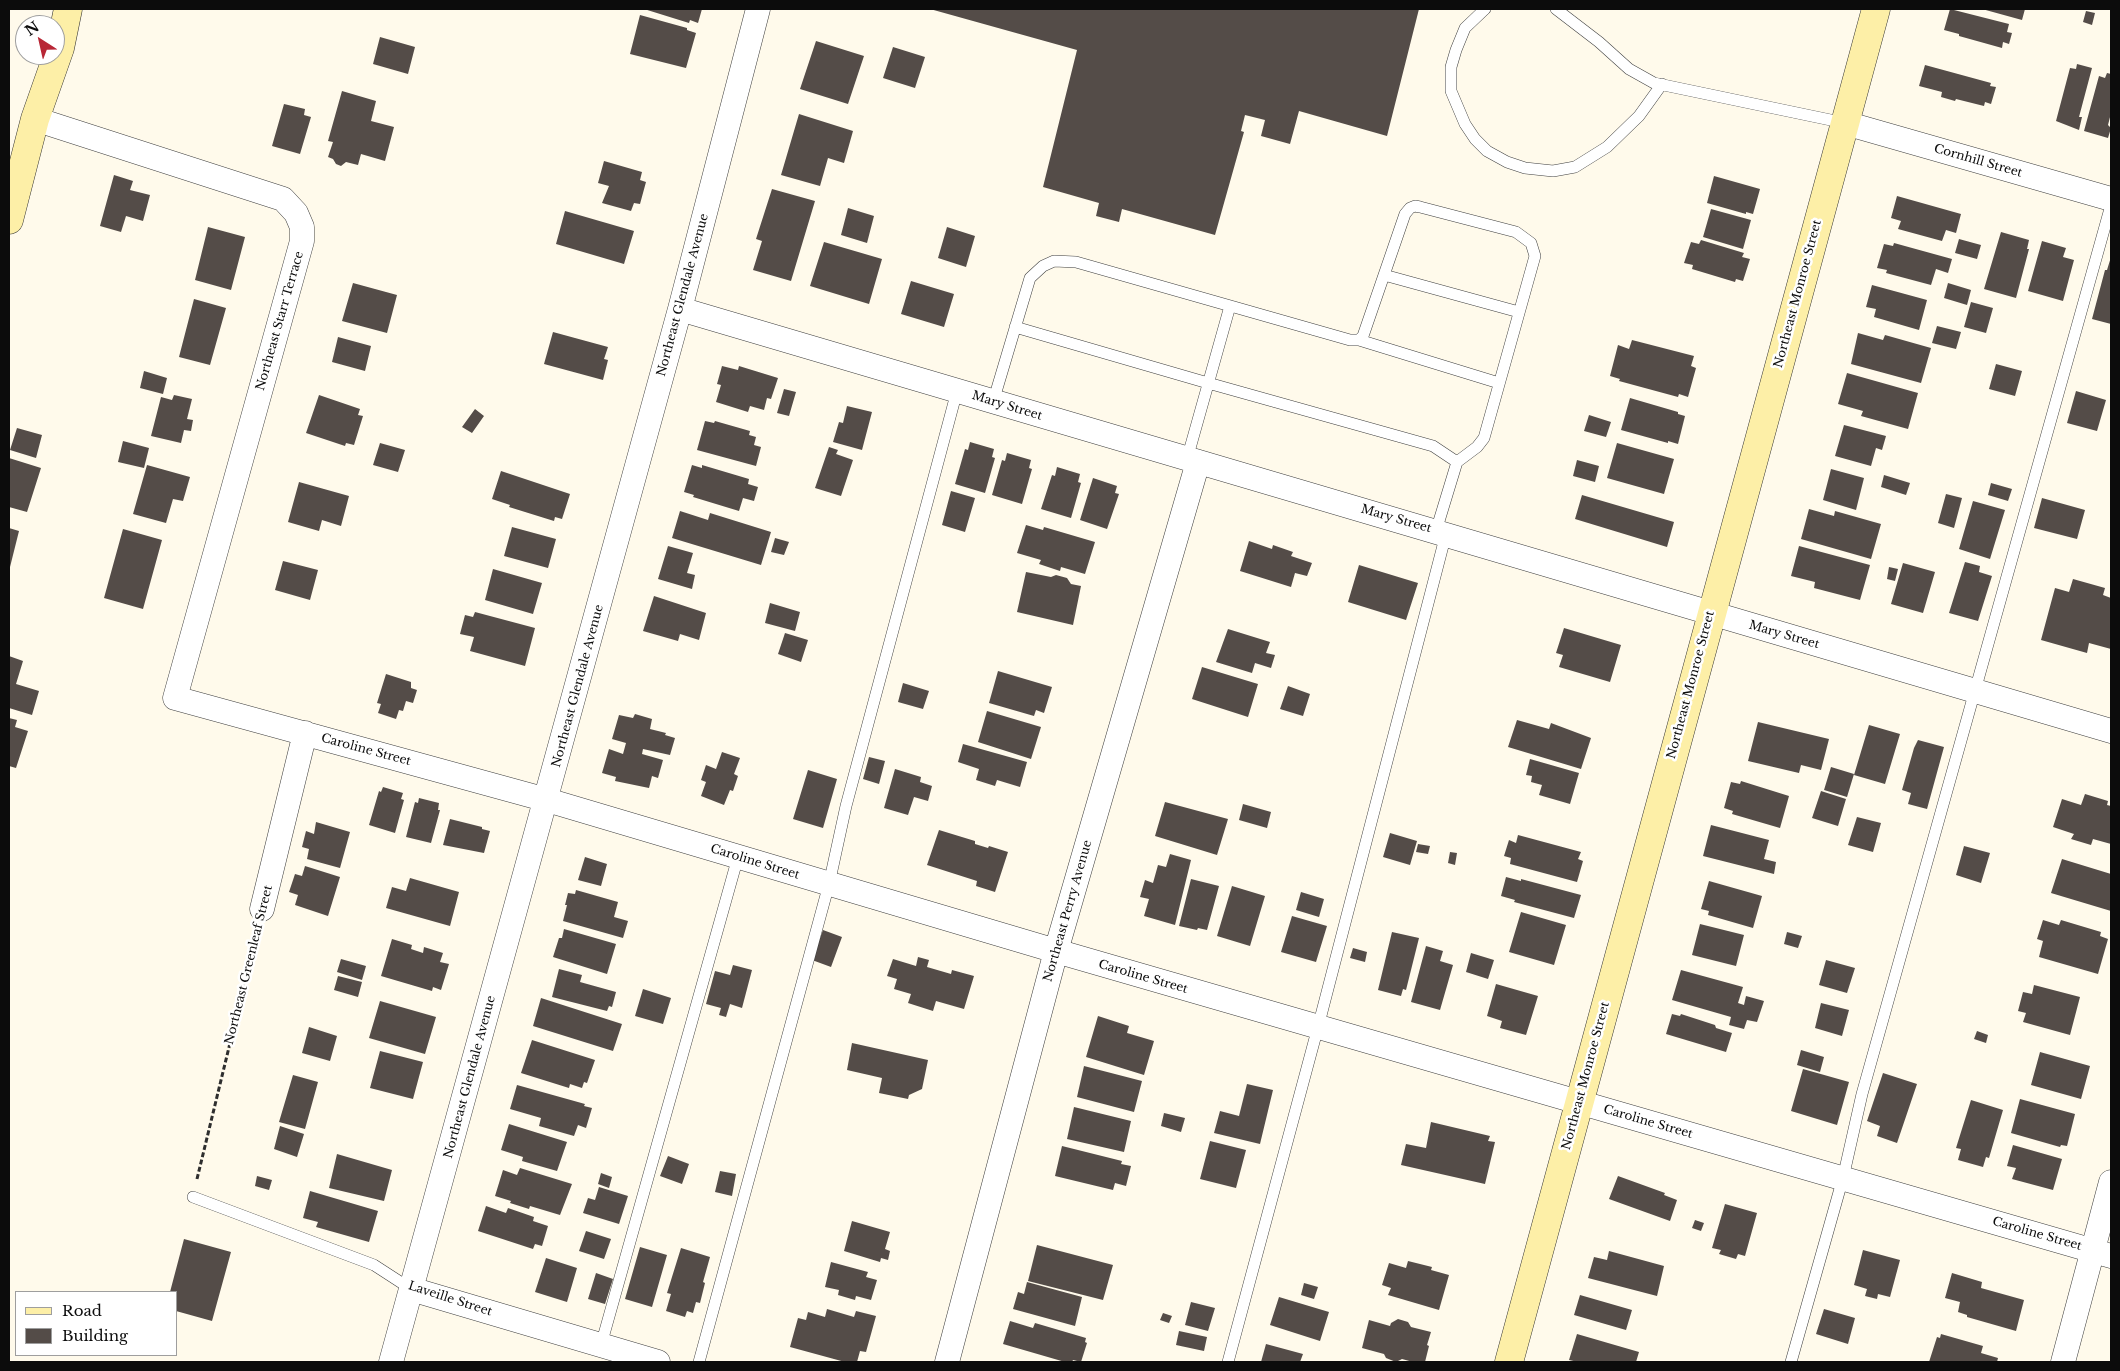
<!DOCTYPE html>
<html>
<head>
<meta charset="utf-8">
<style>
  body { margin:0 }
  #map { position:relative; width:2120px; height:1371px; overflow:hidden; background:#fffaeb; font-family:"Libre Baskerville",serif }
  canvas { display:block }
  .frame { position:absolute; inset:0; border:10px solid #0c0c0c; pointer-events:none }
  .legend { position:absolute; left:15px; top:1291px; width:162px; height:65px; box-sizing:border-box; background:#fff; border:1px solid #9e9e9e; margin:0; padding:6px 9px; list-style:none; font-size:15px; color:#0c0c0c }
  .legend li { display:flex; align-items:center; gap:10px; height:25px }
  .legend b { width:25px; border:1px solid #9e9e9e }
  .north { position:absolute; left:15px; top:15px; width:50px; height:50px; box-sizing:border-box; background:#fff; border:1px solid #9e9e9e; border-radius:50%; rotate:325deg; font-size:14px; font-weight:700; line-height:20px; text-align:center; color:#0c0c0c }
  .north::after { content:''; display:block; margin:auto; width:18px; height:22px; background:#b82736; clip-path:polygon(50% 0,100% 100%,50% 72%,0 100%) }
</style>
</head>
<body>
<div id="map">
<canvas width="2120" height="1371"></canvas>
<div class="frame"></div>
<ul class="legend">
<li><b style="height:6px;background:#fdefa7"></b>Road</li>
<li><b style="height:14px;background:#544c48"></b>Building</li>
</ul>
<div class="north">N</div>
</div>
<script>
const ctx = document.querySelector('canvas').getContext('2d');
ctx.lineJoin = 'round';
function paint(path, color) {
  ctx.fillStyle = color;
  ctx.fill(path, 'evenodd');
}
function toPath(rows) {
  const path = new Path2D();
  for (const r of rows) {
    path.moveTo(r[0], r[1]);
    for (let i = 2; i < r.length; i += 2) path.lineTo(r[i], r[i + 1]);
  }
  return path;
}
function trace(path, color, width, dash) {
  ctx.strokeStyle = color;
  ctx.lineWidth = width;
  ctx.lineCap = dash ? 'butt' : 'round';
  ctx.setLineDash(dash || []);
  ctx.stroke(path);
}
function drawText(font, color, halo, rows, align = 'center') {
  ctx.font = font + ' "Libre Baskerville",serif';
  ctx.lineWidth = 5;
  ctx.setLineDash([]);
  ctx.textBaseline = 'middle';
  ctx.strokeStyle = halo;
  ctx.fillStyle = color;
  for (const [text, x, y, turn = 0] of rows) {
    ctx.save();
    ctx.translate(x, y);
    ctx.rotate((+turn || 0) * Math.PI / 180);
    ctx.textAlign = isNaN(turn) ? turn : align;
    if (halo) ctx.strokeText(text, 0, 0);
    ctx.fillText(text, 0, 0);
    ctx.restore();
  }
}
paint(toPath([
  [644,9,702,9,698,23,690,20,689,23],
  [930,9,1419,9,1387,136,1299,111,1290,144,1261,136,1265,120,1245,115,1241,131,1244,132,1215,235,1122,209,1119,222,1096,216,1099,203,1043,187,1077,50],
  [1950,9,2009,24,2007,32,2012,33,2009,44,2003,42,2002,48,1959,36,1959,34,1944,30],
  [1982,9,2025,9,2022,20],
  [2086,11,2095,13,2092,25,2083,22],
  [640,15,687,28,687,30,696,33,686,68,630,54],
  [380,37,415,47,408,74,373,64],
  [816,41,864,56,848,104,800,89],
  [893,47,925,57,915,88,883,78],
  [2077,64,2092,68,2079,117,2082,117,2079,130,2056,121,2070,68,2076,69],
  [1925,65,1991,83,1990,86,1996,87,1991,104,1985,102,1984,106,1956,99,1955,101,1941,97,1942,92,1919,86],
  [2107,73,2111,74,2111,113,2108,125,2111,128,2108,138,2084,131,2099,76,2105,78],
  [342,91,376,101,371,121,394,127,385,161,361,154,358,165,346,162,341,166,336,164,333,159,328,157,333,142,328,141],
  [284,104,305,109,304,115,311,117,300,154,272,146],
  [799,114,853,131,844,163,828,158,820,186,781,175],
  [604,161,642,172,640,180,646,182,640,204,634,203,631,211,602,203,609,186,598,183],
  [114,175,133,181,130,190,150,195,143,221,126,216,121,232,100,226],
  [1714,176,1760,189,1753,214,1746,212,1746,214,1707,203],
  [772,189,815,201,791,281,753,270,762,241,756,239],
  [1897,196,1961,214,1956,233,1946,230,1942,241,1898,229,1901,221,1891,218],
  [848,208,874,216,867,243,841,235],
  [1711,209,1751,220,1743,249,1703,237],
  [565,211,634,231,624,264,556,244],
  [208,227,245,237,231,290,195,280],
  [947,227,975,236,966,267,938,258],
  [2001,232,2029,240,2027,249,2029,249,2016,298,1984,289],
  [1959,239,1981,245,1977,259,1955,253],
  [1701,240,1744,253,1742,257,1750,259,1743,281,1736,279,1735,282,1692,269,1693,265,1684,263,1691,242,1699,244],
  [2042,241,2066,248,2063,257,2074,260,2063,301,2028,291],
  [824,242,882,259,869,304,810,286],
  [1894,243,1952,259,1948,273,1936,269,1931,285,1886,273,1887,270,1877,268,1884,244,1893,246],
  [2111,257,2111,324,2092,319,2105,270,2107,270],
  [911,281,954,294,944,327,901,314],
  [353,283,397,295,387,333,342,321],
  [1948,283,1971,290,1967,305,1944,298],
  [1872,285,1927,300,1919,330,1874,317,1876,309,1866,307],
  [194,299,226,308,210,365,179,357],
  [1971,302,1993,308,1986,333,1964,327],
  [1937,326,1961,332,1956,349,1932,343],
  [553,332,608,347,604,359,608,360,603,380,544,364],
  [1858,333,1883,340,1885,335,1931,348,1921,383,1851,364],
  [338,337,371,346,365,371,332,362],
  [1632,340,1694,356,1691,366,1696,368,1688,397,1679,394,1678,397,1619,381,1620,379,1610,376,1618,345,1629,349],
  [1996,364,2022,371,2015,396,1989,389],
  [722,366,738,370,739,366,778,378,771,399,767,398,764,410,750,406,748,412,716,402,721,385,717,384],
  [144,371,167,378,163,394,140,388],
  [1847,373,1918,393,1908,429,1861,416,1863,411,1838,404],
  [784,389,796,392,789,416,777,413],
  [2076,391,2106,400,2097,431,2067,423],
  [174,395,192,399,187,419,193,420,191,431,184,430,181,443,151,436,161,397,172,400],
  [319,395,360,409,358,415,363,416,354,445,346,443,345,446,306,433],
  [1630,398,1678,412,1678,414,1685,416,1678,444,1668,441,1668,443,1621,430],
  [847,406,872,412,862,450,833,442,839,422,843,423],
  [475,409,484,416,472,433,462,427],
  [1589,415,1611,422,1606,437,1584,431],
  [705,421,714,423,715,421,750,431,749,435,756,437,754,445,761,447,756,466,697,450],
  [1844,425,1886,436,1882,450,1876,448,1871,466,1835,456],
  [17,428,42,435,36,458,10,450],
  [123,441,149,448,144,468,118,462],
  [970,442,994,449,992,457,995,458,985,493,955,484,965,449,968,450],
  [380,443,405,450,398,472,373,465],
  [1617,443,1674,459,1664,494,1607,478],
  [829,447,838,450,836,454,853,460,841,496,815,488],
  [1007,453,1031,460,1029,468,1032,469,1022,504,992,495,1002,460,1005,461],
  [9,458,41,468,27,512,9,507],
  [1577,460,1599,466,1595,482,1573,476],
  [147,465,190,477,183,501,173,499,166,523,133,514],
  [692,465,702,468,702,465,749,479,748,484,758,487,754,501,743,498,739,511,693,497,694,495,684,492],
  [1057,467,1080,474,1078,482,1081,483,1071,518,1041,509,1052,475,1055,476],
  [1831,469,1864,478,1856,510,1823,500],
  [501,471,570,494,562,519,555,517,554,521,509,507,510,505,492,499],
  [1884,475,1910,483,1906,495,1881,487],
  [1093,478,1117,486,1115,493,1119,494,1107,529,1080,520],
  [299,482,349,496,341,526,322,520,319,531,288,522],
  [1991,483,2012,489,2008,501,1988,495],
  [951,491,975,498,965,532,942,525],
  [1946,494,1962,498,1954,528,1938,523],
  [1582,495,1674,522,1667,547,1575,519],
  [2042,498,2085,510,2077,539,2034,528],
  [1973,501,2005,510,1990,559,1959,549],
  [1809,509,1834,516,1835,511,1881,524,1871,559,1801,539],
  [680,511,708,520,710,513,771,532,761,565,672,538],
  [1026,525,1043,530,1044,527,1095,542,1085,574,1061,567,1060,571,1039,564,1041,560,1017,553],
  [512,527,556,539,548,568,504,556],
  [9,528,19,531,9,571],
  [123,529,162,540,143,609,104,598],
  [775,538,789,542,784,555,771,552],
  [1249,541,1272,549,1273,545,1293,552,1291,556,1312,563,1307,576,1295,573,1291,587,1240,571],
  [668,546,693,553,687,573,695,575,692,589,658,579],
  [1799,546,1870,565,1860,600,1814,588,1815,582,1791,576],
  [283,561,318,570,310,600,275,590],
  [1965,562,1980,566,1979,572,1992,576,1978,621,1949,613],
  [1903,563,1935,572,1923,613,1891,604],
  [1359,565,1418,583,1406,620,1348,602],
  [1889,567,1898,569,1895,581,1887,579],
  [493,569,542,583,533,614,485,600],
  [1026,572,1051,577,1056,575,1067,578,1071,584,1081,586,1073,625,1017,612],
  [2073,579,2105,588,2103,595,2111,598,2111,649,2089,643,2087,653,2041,640,2055,588,2069,592],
  [654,596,706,613,699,640,680,634,678,641,643,631],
  [770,603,800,612,795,631,765,623],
  [475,612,535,628,525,666,470,651,474,637,460,634,465,615,473,617],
  [1564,628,1621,645,1610,682,1559,667,1563,655,1556,653],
  [1228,629,1270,642,1266,653,1275,655,1271,668,1255,663,1252,673,1216,662],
  [785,633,808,640,801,662,778,654],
  [9,656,23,661,16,684,39,691,32,715,9,708],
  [1202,667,1258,684,1248,717,1192,699],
  [998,671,1052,687,1044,713,1036,710,1034,716,989,703],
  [386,674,411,682,411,688,417,690,413,703,406,701,403,711,399,710,396,719,378,713,381,704,377,703],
  [903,683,929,691,923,709,898,702],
  [1288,686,1310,694,1303,716,1280,709],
  [987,711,1041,727,1031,759,978,742],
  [635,714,652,719,650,729,666,733,665,735,675,738,670,755,643,749,642,754,663,760,658,778,652,776,649,788,615,781,616,777,602,773,609,749,623,754,626,743,612,739,619,715,633,718],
  [9,718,17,720,15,727,28,731,16,768,9,766],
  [1517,720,1549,729,1551,723,1591,738,1581,769,1508,747],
  [1758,722,1829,739,1821,770,1801,765,1799,773,1748,761],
  [1869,725,1900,734,1885,784,1854,775],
  [1918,740,1944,747,1927,809,1908,804,1911,793,1902,790,1914,748],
  [963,744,1027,762,1020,787,997,780,995,786,976,780,979,769,958,762],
  [722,752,740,758,734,774,738,776,733,791,730,790,724,805,701,796,706,782,701,780,706,765,716,769],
  [869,757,885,761,879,784,863,779],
  [1530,759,1579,773,1570,804,1539,795,1542,785,1531,782,1532,776,1526,775],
  [1831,767,1854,774,1847,797,1824,790],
  [895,769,921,777,920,782,932,786,928,801,914,797,908,815,884,808],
  [808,770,837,779,823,828,793,819],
  [1741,781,1789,796,1780,828,1732,814,1733,811,1724,808,1731,782,1740,784],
  [383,787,403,793,401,799,404,800,395,833,369,825,379,791,381,792],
  [1821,791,1846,799,1838,826,1812,818],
  [2085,794,2108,801,2107,805,2111,806,2111,844,2093,839,2091,845,2071,839,2074,834,2053,827,2062,799,2081,805],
  [419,798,439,803,438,810,440,810,431,843,406,837,415,802,418,803],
  [1165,802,1228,819,1217,855,1155,836],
  [1243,804,1271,812,1267,828,1239,820],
  [1857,817,1881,823,1873,852,1848,845],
  [450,819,482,827,482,829,490,831,484,853,443,845],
  [316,822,350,832,340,868,307,859,309,849,302,847,306,831,314,834],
  [1711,825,1769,840,1764,859,1776,862,1774,874,1703,856],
  [939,830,975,841,975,844,988,848,989,846,1008,852,995,892,976,886,977,881,927,865],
  [1390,833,1417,841,1410,865,1383,857],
  [1518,835,1581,852,1578,859,1583,861,1577,882,1510,864,1511,858,1504,856,1509,840,1516,843],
  [1418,844,1430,846,1428,854,1416,852],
  [1964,846,1990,853,1981,883,1956,875],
  [1450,852,1457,853,1455,865,1448,863],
  [1170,854,1191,860,1175,925,1144,916,1149,899,1140,897,1145,880,1153,883,1158,865,1166,867],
  [585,857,607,864,601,886,578,880],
  [2062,859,2111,874,2111,911,2051,893],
  [305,866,340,877,328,916,295,905,298,895,289,892,295,874,302,876],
  [1506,877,1521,881,1521,879,1581,895,1574,918,1514,902,1515,900,1501,896],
  [410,878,459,892,450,926,386,908,392,887,406,891],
  [1191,879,1219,886,1207,930,1198,928,1197,930,1179,926],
  [1709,881,1762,896,1753,928,1708,915,1709,911,1701,909],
  [1232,886,1265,896,1250,946,1217,936],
  [576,890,618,902,614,917,628,921,623,938,563,921,567,905,565,905,568,893,575,894],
  [1301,892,1324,899,1319,917,1296,910],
  [1521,912,1566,925,1554,965,1509,952],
  [1292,916,1327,926,1316,962,1281,952],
  [2043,920,2059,925,2061,920,2101,932,2100,936,2108,939,2098,974,2039,957,2043,941,2037,939],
  [1700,924,1744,935,1736,966,1692,955],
  [564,929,616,944,607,974,553,957,559,938,562,938],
  [823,930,842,937,831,967,812,960],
  [1392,932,1419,938,1406,990,1403,989,1401,996,1378,990],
  [1787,932,1802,936,1798,948,1784,944],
  [392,939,412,945,411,949,423,953,424,947,443,953,440,962,449,964,441,990,433,987,432,991,381,976],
  [1426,946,1443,951,1440,961,1453,965,1440,1010,1411,1002],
  [1353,948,1367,952,1365,962,1350,958],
  [1471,953,1494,960,1488,979,1466,972],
  [918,957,929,960,927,967,951,974,952,970,974,976,964,1009,936,1001,933,1011,908,1003,911,994,894,989,897,979,887,976,893,959,916,966],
  [341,959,366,966,362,980,337,972],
  [1826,960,1855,968,1847,993,1819,985],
  [733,965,752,970,742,1008,730,1004,726,1017,719,1015,721,1008,706,1004,715,971,730,975],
  [559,969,582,975,580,982,616,992,612,1007,609,1006,607,1011,552,997],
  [1681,970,1743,987,1738,1003,1744,1005,1746,996,1764,1001,1757,1022,1747,1020,1744,1029,1729,1025,1731,1017,1672,1000],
  [338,976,362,982,358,997,334,990],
  [1496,984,1538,996,1526,1035,1500,1028,1502,1021,1487,1016],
  [2034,985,2080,997,2070,1035,2023,1022,2026,1013,2018,1011,2023,992,2032,994],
  [643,989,671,998,663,1024,635,1016],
  [541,998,622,1024,613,1051,533,1026],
  [380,1001,436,1017,425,1054,369,1038],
  [1821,1003,1849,1010,1842,1036,1815,1028],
  [1672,1014,1680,1016,1681,1014,1715,1025,1716,1028,1732,1033,1726,1052,1666,1034],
  [1098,1016,1129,1026,1127,1033,1154,1041,1144,1075,1086,1057],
  [309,1027,337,1036,330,1061,302,1053],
  [1977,1031,1988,1035,1986,1043,1974,1039],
  [532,1040,595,1060,587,1083,584,1082,582,1088,570,1084,569,1088,521,1073],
  [852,1043,928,1060,922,1089,909,1095,908,1099,879,1093,882,1078,847,1070],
  [1801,1050,1824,1057,1820,1072,1797,1065],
  [380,1051,423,1062,413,1099,370,1088],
  [2040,1052,2090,1066,2081,1099,2031,1085],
  [1084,1066,1142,1081,1134,1112,1077,1097],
  [1803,1069,1849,1082,1837,1125,1791,1111],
  [1883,1073,1917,1084,1897,1143,1877,1136,1880,1126,1867,1121],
  [293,1075,318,1082,305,1129,279,1122],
  [1247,1084,1273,1090,1260,1144,1214,1133,1220,1111,1239,1116],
  [517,1085,585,1104,584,1106,592,1108,586,1128,578,1125,574,1136,539,1126,541,1118,510,1109],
  [2020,1099,2075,1114,2067,1146,2061,1145,2060,1147,2011,1133],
  [1971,1100,2003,1110,1989,1158,1986,1157,1983,1167,1958,1160,1961,1149,1956,1148],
  [1074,1107,1131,1121,1124,1152,1067,1139],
  [1164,1113,1185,1118,1181,1132,1161,1126],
  [1431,1122,1490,1136,1488,1141,1495,1142,1485,1184,1401,1165,1406,1144,1426,1148],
  [509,1124,567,1142,557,1171,522,1161,523,1157,501,1150],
  [280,1126,304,1134,297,1157,274,1149],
  [1210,1141,1246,1150,1236,1188,1200,1179],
  [2013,1145,2062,1159,2053,1190,2012,1179,2016,1168,2007,1166],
  [1062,1146,1122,1161,1121,1164,1131,1166,1126,1186,1115,1183,1113,1190,1055,1176],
  [337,1154,392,1170,384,1201,329,1188],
  [668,1156,689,1164,682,1184,660,1176],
  [520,1168,572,1184,560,1215,530,1206,529,1209,510,1203,511,1201,495,1196,503,1170,517,1175],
  [720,1171,736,1174,732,1196,715,1192],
  [601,1173,612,1177,609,1188,598,1184],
  [257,1176,272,1180,269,1190,255,1186],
  [1618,1176,1665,1193,1664,1195,1677,1200,1670,1221,1609,1199],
  [599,1187,628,1196,619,1224,583,1213,588,1198,595,1200],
  [310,1191,378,1211,369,1242,316,1227,318,1222,303,1218],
  [1725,1204,1757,1213,1745,1256,1738,1254,1736,1259,1719,1254,1721,1250,1712,1248],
  [486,1206,506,1213,508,1208,534,1217,533,1221,548,1226,542,1246,535,1244,533,1249,478,1231],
  [1695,1220,1704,1223,1701,1231,1692,1228],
  [852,1221,890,1232,885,1249,890,1251,888,1260,881,1258,880,1262,844,1251],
  [586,1231,611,1239,604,1259,579,1251],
  [184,1239,231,1252,212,1321,176,1311,176,1292,170,1292],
  [1037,1245,1113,1265,1103,1300,1028,1281],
  [640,1247,667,1255,652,1307,625,1299],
  [681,1248,710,1257,703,1282,705,1283,700,1303,696,1302,693,1313,687,1311,685,1317,666,1311,671,1294,667,1293],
  [1863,1250,1900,1260,1890,1297,1878,1294,1877,1299,1865,1296,1867,1289,1854,1285],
  [1609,1251,1664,1266,1657,1296,1588,1278,1594,1257,1607,1260],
  [546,1258,577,1268,567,1302,535,1292],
  [1408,1261,1432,1267,1431,1270,1449,1275,1439,1310,1388,1295,1391,1288,1382,1285,1389,1263,1406,1268],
  [831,1262,868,1272,866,1277,877,1280,871,1300,856,1296,855,1300,838,1295,839,1290,825,1287],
  [596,1273,613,1279,605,1304,588,1299],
  [1952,1273,1982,1282,1981,1288,2024,1300,2016,1331,1967,1317,1967,1315,1958,1312,1960,1302,1945,1298],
  [1027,1282,1082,1297,1075,1326,1013,1309,1018,1292,1024,1294],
  [1304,1283,1318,1287,1314,1299,1301,1295],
  [1580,1295,1632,1310,1626,1330,1574,1315],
  [1279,1297,1329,1312,1320,1341,1270,1325],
  [1191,1302,1215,1308,1208,1331,1185,1325],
  [827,1309,854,1317,856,1311,876,1316,866,1352,860,1351,857,1362,845,1362,790,1347,798,1318,806,1320,808,1312,825,1317],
  [1824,1309,1855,1318,1848,1344,1816,1334],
  [1163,1313,1172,1316,1169,1323,1160,1320],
  [1398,1319,1408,1322,1411,1327,1431,1332,1427,1345,1429,1346,1425,1362,1413,1362,1402,1359,1396,1362,1386,1358,1384,1354,1362,1348,1369,1320,1390,1326,1391,1323],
  [1010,1321,1033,1328,1035,1323,1086,1338,1085,1342,1087,1343,1081,1362,1073,1360,1072,1362,1065,1362,1003,1344],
  [1179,1331,1207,1337,1204,1351,1176,1345],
  [1577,1334,1639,1352,1636,1362,1578,1362,1569,1360],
  [1941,1334,1983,1346,1981,1353,1998,1358,1997,1362,1929,1362,1937,1337,1940,1338],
  [1266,1344,1303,1354,1300,1362,1261,1362]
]), '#544c48');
const lane = toPath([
  [1485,9,1465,28,1456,50,1451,67,1451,91,1465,124,1475,139,1487,151,1507,162,1525,168,1553,171,1575,167,1607,147,1639,116,1662,84],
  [1556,9,1599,42,1629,69,1654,83,1845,123],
  [1384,275,1519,312],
  [1015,327,1208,383,1433,446,1457,462],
  [1359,340,1499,383],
  [993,402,1030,278,1043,266,1054,261,1076,262,1350,340,1359,340,1363,336,1405,214,1410,208,1415,206,1420,207,1516,232,1531,243,1535,256,1484,438,1477,447,1457,462,1436,531],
  [1187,459,1230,306],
  [193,1197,374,1265,411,1289],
  [601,1345,738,857],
  [699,1362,829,884,846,806,957,391],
  [1228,1362,1318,1027,1446,534],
  [1791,1362,1843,1178,1862,1094,2111,205]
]);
const street = toPath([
  [35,119,283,199,296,213,302,227,302,241,175,698,547,800,1056,951,2111,1256],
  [1845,123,2111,199],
  [680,309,2111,731],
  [262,909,305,733],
  [411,1289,658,1362],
  [391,1362,680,309,758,9],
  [947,1362,1056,951,1198,462],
  [2063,1362,2111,1182]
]);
const secondary = toPath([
  [9,220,35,119,60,48,68,9],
  [1509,1362,1876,9]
]);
trace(lane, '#3f3f3f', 12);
trace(street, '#3f3f3f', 25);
trace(secondary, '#2e2e2e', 29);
trace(toPath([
  [197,1179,257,932]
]), '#2e2e2e', 3, [5, 2.5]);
trace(lane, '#fff', 11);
trace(street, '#fff', 24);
trace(secondary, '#fdefa7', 28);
drawText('12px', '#0c0c0c', '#fff', [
  ["Cornhill Street",1978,161,16],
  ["Northeast Monroe Street",1798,294,-75],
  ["Northeast Glendale Avenue",683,295,-75],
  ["Northeast Starr Terrace",280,321,-74],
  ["Mary Street",1007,406,17],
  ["Mary Street",1396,519,16],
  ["Mary Street",1784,635,16],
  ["Northeast Monroe Street",1691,685,-75],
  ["Northeast Glendale Avenue",578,686,-75],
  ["Caroline Street",366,750,15],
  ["Caroline Street",755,862,17],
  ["Northeast Perry Avenue",1068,911,-74],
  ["Northeast Greenleaf Street",249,965,-76],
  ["Caroline Street",1143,977,16],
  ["Northeast Monroe Street",1586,1076,-75],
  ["Northeast Glendale Avenue",470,1077,-75],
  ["Caroline Street",1648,1122,16],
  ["Caroline Street",2037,1234,16],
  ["Laveille Street",450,1299,18]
]);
</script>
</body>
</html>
